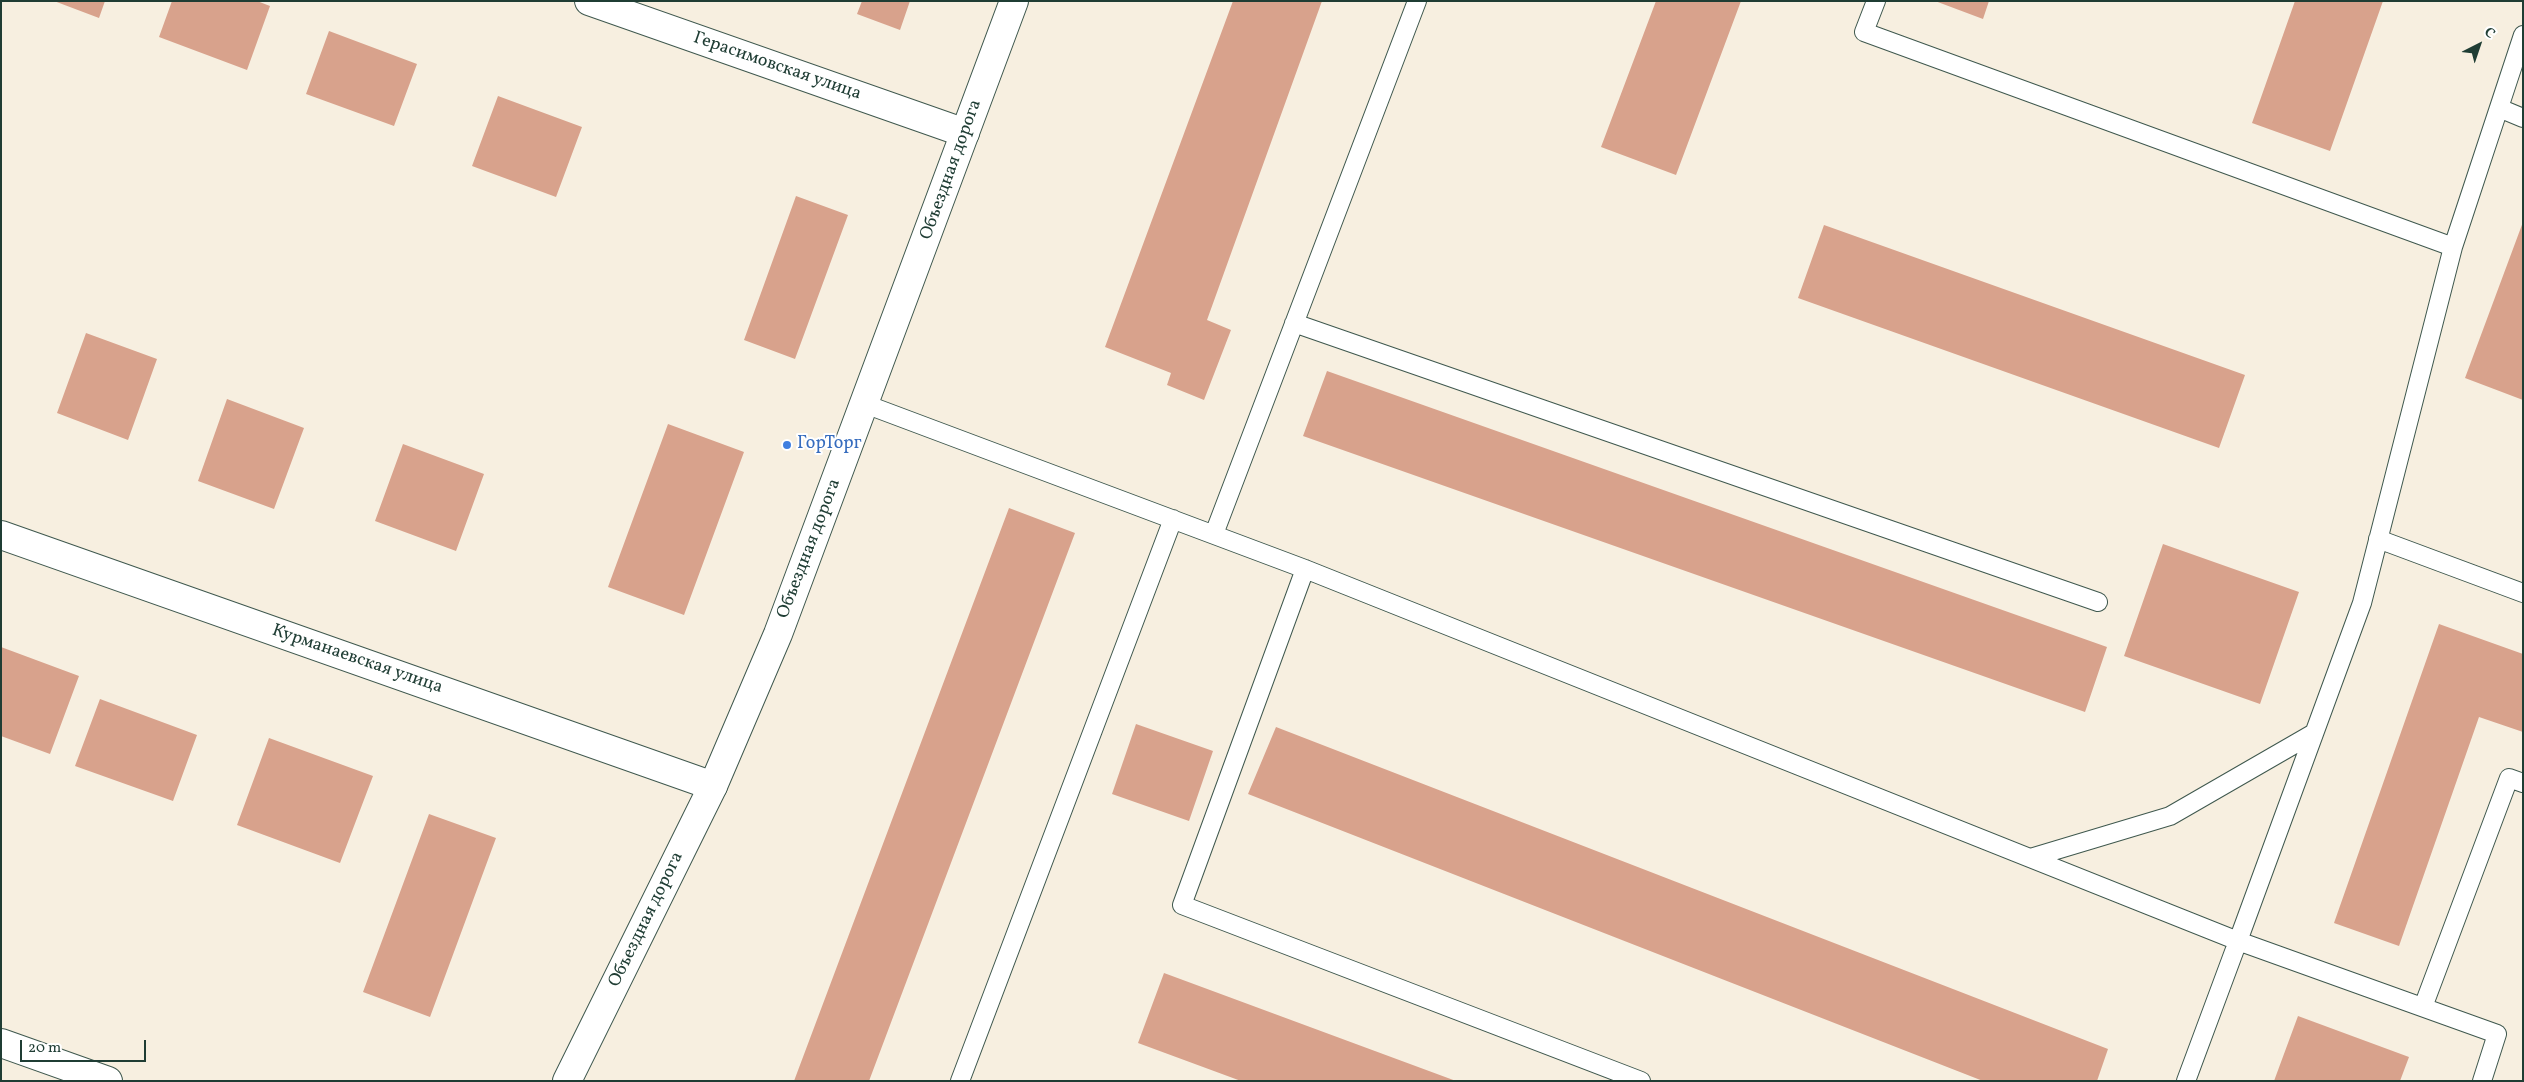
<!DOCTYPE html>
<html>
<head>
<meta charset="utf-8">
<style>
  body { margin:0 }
  #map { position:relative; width:2524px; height:1082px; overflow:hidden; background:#f7efe0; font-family:Vollkorn,serif }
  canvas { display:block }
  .frame { position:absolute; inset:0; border:2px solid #1f3d34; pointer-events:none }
  .north { position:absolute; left:2454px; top:20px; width:50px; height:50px; -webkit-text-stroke:4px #fff; paint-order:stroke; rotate:41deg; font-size:14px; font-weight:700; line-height:20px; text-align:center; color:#1f3d34 }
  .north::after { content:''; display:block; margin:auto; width:18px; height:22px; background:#1f3d34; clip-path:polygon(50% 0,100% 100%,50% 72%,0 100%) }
  .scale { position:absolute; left:20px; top:1040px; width:126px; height:22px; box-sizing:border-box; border:2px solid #1f3d34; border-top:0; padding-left:6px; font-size:15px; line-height:18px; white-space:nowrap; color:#1f3d34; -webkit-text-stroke:4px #fff; paint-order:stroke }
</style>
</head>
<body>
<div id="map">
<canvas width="2524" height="1082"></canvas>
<div class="frame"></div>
<div class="north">С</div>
<div class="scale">20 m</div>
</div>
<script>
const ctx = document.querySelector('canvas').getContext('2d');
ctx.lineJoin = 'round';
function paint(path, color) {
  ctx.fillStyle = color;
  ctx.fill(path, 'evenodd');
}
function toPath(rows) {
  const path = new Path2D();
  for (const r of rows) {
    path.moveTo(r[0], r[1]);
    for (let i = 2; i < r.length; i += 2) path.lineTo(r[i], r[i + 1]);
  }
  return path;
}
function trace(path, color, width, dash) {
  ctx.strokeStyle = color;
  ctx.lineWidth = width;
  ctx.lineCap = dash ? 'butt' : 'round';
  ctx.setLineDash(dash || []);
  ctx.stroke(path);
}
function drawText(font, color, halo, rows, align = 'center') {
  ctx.font = font + ' Vollkorn,serif';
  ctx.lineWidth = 4;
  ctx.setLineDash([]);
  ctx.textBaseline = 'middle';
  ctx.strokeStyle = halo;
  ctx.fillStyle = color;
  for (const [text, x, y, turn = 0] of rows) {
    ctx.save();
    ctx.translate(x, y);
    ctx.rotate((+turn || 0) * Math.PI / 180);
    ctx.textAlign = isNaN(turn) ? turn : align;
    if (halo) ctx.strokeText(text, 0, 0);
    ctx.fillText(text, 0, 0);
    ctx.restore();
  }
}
paint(toPath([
  [54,1,105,1,99,18],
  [172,1,257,1,270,6,247,70,159,37],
  [862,1,910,1,900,30,857,14],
  [1233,1,1322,1,1207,320,1231,330,1204,400,1167,385,1171,373,1105,347],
  [1656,1,1741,1,1676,175,1601,147],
  [1935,1,1989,1,1983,19],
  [2295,1,2383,1,2330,151,2252,123],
  [329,31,417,64,394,126,306,94],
  [498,96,582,127,556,197,472,166],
  [796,196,848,215,795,359,744,340],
  [2523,222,2523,400,2465,378],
  [1824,225,2245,375,2219,448,1798,298],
  [86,333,157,359,128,440,57,413],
  [1327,371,2107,647,2085,712,1303,436],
  [227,399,304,428,274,509,198,481],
  [668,424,744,452,684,615,608,587],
  [403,444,484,474,456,551,375,521],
  [1009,508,1075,533,869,1081,794,1081],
  [2163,544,2299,592,2260,704,2124,656],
  [2439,624,2523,654,2523,732,2479,717,2399,946,2334,923],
  [1,647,79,676,50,754,1,736],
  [100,699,197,735,173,801,75,766],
  [1136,724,1213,751,1189,821,1112,794],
  [1276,727,2108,1049,2097,1081,1983,1081,1248,794],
  [269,738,373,776,340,863,237,825],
  [429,814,496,838,430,1017,363,992],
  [1164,973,1456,1081,1241,1081,1138,1043],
  [2298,1016,2409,1057,2400,1081,2274,1081]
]), '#d8a28c');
const service = toPath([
  [1876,1,1864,32,2453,247],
  [2499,108,2523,118],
  [1294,323,2098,602],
  [865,404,1305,569,2238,941,2362,603,2453,247,2523,35],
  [1214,534,1417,1],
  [2378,539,2523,593],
  [1305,569,1182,905,1641,1081],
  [2030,858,2170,816,2314,733],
  [2423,1007,2509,778,2523,783],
  [960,1081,1173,519],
  [2186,1081,2238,941,2497,1034,2482,1081]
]);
const minor = toPath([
  [589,1,965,133],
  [1,535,713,786],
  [1,1043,108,1081]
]);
const secondary = toPath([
  [567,1081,713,786,778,634,1014,1]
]);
trace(service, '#3f584e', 20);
trace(minor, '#3f584e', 30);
trace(secondary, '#3f584e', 30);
trace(service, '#fff', 18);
trace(minor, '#fff', 28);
trace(secondary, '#fff', 28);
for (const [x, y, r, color] of [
  [787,445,5,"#3f7fe0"]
]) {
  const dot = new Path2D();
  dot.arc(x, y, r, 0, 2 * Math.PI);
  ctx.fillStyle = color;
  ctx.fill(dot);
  trace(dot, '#fff', 2);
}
drawText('18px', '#1f3d34', '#fff', [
  ["Герасимовская улица",777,67,19],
  ["Объездная дорога",952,170,-70],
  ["Объездная дорога",810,549,-69],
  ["Курманаевская улица",357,660,19],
  ["Объездная дорога",647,920,-64]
]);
drawText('18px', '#366cbe', '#fff', [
  ["ГорТорг",797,445]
], 'left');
</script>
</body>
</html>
